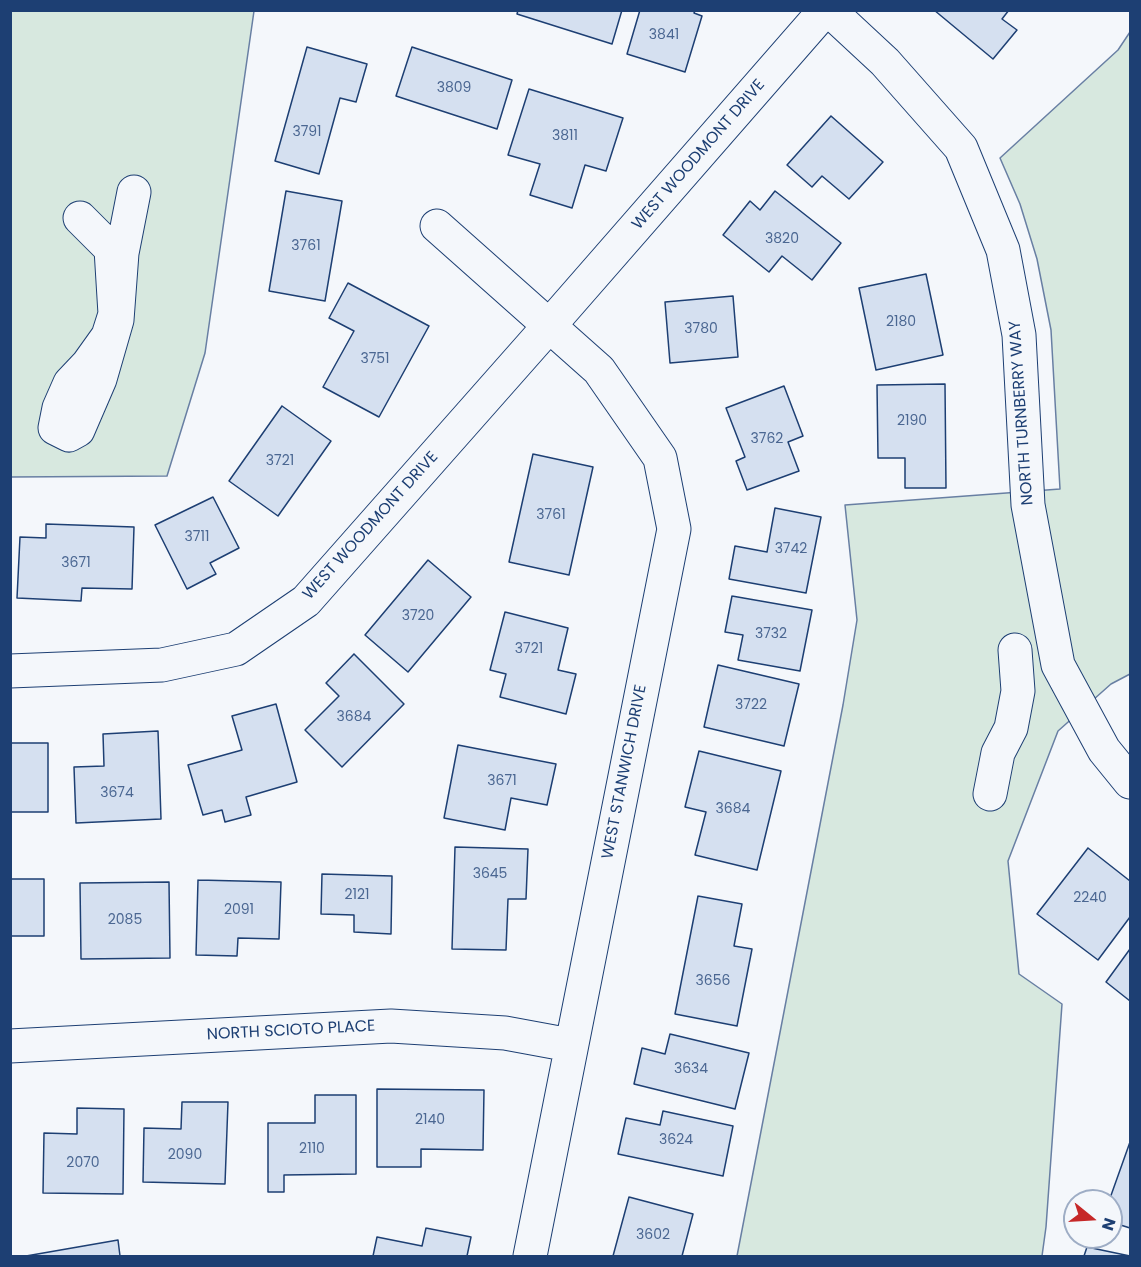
<!DOCTYPE html>
<html>
<head>
<meta charset="utf-8">
<style>
  body { margin:0 }
  #map { position:relative; width:1141px; height:1267px; overflow:hidden; background:#f4f7fb; font-family:Poppins,sans-serif }
  canvas { display:block }
  .frame { position:absolute; inset:0; border:12px solid #1d3f73; pointer-events:none }
  .north { position:absolute; left:1063px; top:1189px; width:60px; height:60px; box-sizing:border-box; background:#f4f7fb; border:2px solid #9eadc5; border-radius:50%; rotate:108deg; font-size:16px; font-weight:700; line-height:24px; text-align:center; color:#1d3f73 }
  .north::after { content:''; display:block; margin:auto; width:21px; height:27px; background:#c62828; clip-path:polygon(50% 0,100% 100%,50% 72%,0 100%) }
</style>
</head>
<body>
<div id="map">
<canvas width="1141" height="1267"></canvas>
<div class="frame"></div>
<div class="north">N</div>
</div>
<script>
const ctx = document.querySelector('canvas').getContext('2d');
ctx.lineJoin = 'round';
function paint(path, color) {
  ctx.fillStyle = color;
  ctx.fill(path, 'evenodd');
}
function toPath(rows) {
  const path = new Path2D();
  for (const r of rows) {
    path.moveTo(r[0], r[1]);
    for (let i = 2; i < r.length; i += 2) path.lineTo(r[i], r[i + 1]);
  }
  return path;
}
function trace(path, color, width, dash) {
  ctx.strokeStyle = color;
  ctx.lineWidth = width;
  ctx.lineCap = dash ? 'butt' : 'round';
  ctx.setLineDash(dash || []);
  ctx.stroke(path);
}
function drawText(font, color, halo, rows, align = 'center') {
  ctx.font = font + ' Poppins,sans-serif';
  ctx.lineWidth = 4.5;
  ctx.setLineDash([]);
  ctx.textBaseline = 'middle';
  ctx.strokeStyle = halo;
  ctx.fillStyle = color;
  for (const [text, x, y, turn = 0] of rows) {
    ctx.save();
    ctx.translate(x, y);
    ctx.rotate((+turn || 0) * Math.PI / 180);
    ctx.textAlign = isNaN(turn) ? turn : align;
    if (halo) ctx.strokeText(text, 0, 0);
    ctx.fillText(text, 0, 0);
    ctx.restore();
  }
}
const green = toPath([
  [10,11,254,11,205,353,167,476,11,477,10,11],
  [1130,32,1130,674,1111,684,1058,731,1008,861,1019,974,1062,1004,1046,1227,1042,1256,737,1256,843,705,857,620,845,505,1060,489,1051,330,1037,259,1020,204,1000,158,1118,50,1130,32]
]);
paint(green, '#d7e8df');
trace(green, '#687fa3', 1.5);
const building = toPath([
  [518,10,622,10,612,44,517,14,518,10],
  [640,10,695,10,694,13,702,16,685,72,627,54,640,10],
  [934,10,1009,10,1002,19,1017,30,993,59,934,10],
  [307,47,367,64,356,102,340,98,319,174,275,161,307,47],
  [412,47,512,80,497,129,396,96,412,47],
  [529,89,623,118,606,171,585,165,572,208,530,195,540,164,508,155,529,89],
  [831,116,883,162,849,199,822,176,812,187,787,165,831,116],
  [286,191,342,201,325,301,269,291,286,191],
  [775,191,841,243,812,280,782,256,769,272,723,235,750,201,760,210,775,191],
  [926,274,943,355,876,370,859,288,926,274],
  [348,283,429,326,379,417,323,387,354,331,329,318,348,283],
  [733,296,738,357,670,363,665,302,733,296],
  [945,384,946,488,905,488,905,458,878,458,877,385,945,384],
  [784,386,803,436,788,442,799,471,747,490,736,461,745,457,726,408,784,386],
  [282,406,331,441,278,516,229,481,282,406],
  [533,454,593,467,569,575,509,562,533,454],
  [213,497,239,548,210,563,216,574,187,589,155,525,213,497],
  [775,508,821,517,806,593,729,579,735,546,767,552,775,508],
  [46,524,134,527,132,589,82,588,81,601,17,598,20,537,46,538,46,524],
  [428,560,471,597,408,672,365,635,428,560],
  [732,596,812,610,800,671,738,660,743,635,725,632,732,596],
  [505,612,568,628,558,670,576,674,566,714,500,697,506,674,490,670,505,612],
  [354,654,404,704,342,767,305,730,339,696,326,683,354,654],
  [718,665,799,684,784,746,704,727,718,665],
  [276,704,297,782,246,797,251,815,225,822,222,810,203,815,188,765,242,750,232,716,276,704],
  [158,731,161,819,76,823,74,767,104,766,103,734,158,731],
  [10,743,48,743,48,812,10,812,10,743],
  [458,745,556,764,547,805,511,798,505,830,444,818,458,745],
  [699,751,781,771,757,870,695,855,706,812,685,807,699,751],
  [455,847,528,849,526,899,508,899,506,950,452,949,455,847],
  [1088,848,1130,881,1130,917,1098,960,1037,914,1088,848],
  [322,874,392,876,391,934,354,932,354,915,321,914,322,874],
  [10,879,44,879,44,936,10,936,10,879],
  [198,880,281,882,279,939,238,938,237,956,196,955,198,880],
  [169,882,170,958,81,959,80,883,169,882],
  [698,896,742,904,734,946,752,949,737,1026,675,1014,698,896],
  [1130,949,1130,1001,1106,982,1130,949],
  [670,1034,749,1053,735,1109,634,1084,642,1048,665,1054,670,1034],
  [377,1089,484,1090,483,1150,421,1149,421,1167,377,1167,377,1089],
  [315,1095,356,1095,356,1174,284,1175,284,1192,268,1192,268,1123,315,1123,315,1095],
  [182,1102,228,1102,225,1184,143,1182,144,1128,181,1129,182,1102],
  [77,1108,124,1109,123,1194,43,1193,44,1133,77,1134,77,1108],
  [663,1111,733,1126,723,1176,618,1154,626,1118,660,1125,663,1111],
  [1130,1142,1130,1228,1111,1222,1109,1201,1130,1142],
  [629,1197,693,1214,682,1256,613,1256,629,1197],
  [426,1228,471,1237,467,1256,373,1256,377,1237,422,1246,426,1228],
  [118,1240,120,1256,26,1256,118,1240],
  [1087,1247,1130,1256,1084,1256,1087,1247]
]);
paint(building, '#d5e0f0');
trace(building, '#1d3f73', 1.5);
const minor = toPath([
  [829,10,885,62,961,148,1003,250,1019,335,1028,505,1058,665,1104,750,1130,782],
  [80,218,111,249,115,314,108,336,88,364,70,383,59,408,55,428,69,435,78,430,100,379,117,320,122,253,134,192],
  [437,226,599,370,660,458,674,529,530,1256],
  [10,671,162,665,236,649,306,601,549,326,825,10],
  [990,794,998,753,1011,728,1018,691,1015,650],
  [10,1046,391,1026,505,1033,570,1045]
]);
trace(minor, '#1d3f73', 35);
trace(minor, '#f4f7fb', 33);
drawText('14px', '#4b6792', null, [
  ["3841",664,35],
  ["3809",454,88],
  ["3791",307,132],
  ["3811",565,136],
  ["3820",782,239],
  ["3761",306,246],
  ["2180",901,322],
  ["3780",701,329],
  ["3751",375,359],
  ["2190",912,421],
  ["3762",767,439],
  ["3721",280,461],
  ["3761",551,515],
  ["3711",197,537],
  ["3742",791,549],
  ["3671",76,563],
  ["3720",418,616],
  ["3732",771,634],
  ["3721",529,649],
  ["3722",751,705],
  ["3684",354,717],
  ["3671",502,781],
  ["3674",117,793],
  ["3684",733,809],
  ["3645",490,874],
  ["2121",357,895],
  ["2240",1090,898],
  ["2091",239,910],
  ["2085",125,920],
  ["3656",713,981],
  ["3634",691,1069],
  ["2140",430,1120],
  ["3624",676,1140],
  ["2110",312,1149],
  ["2090",185,1155],
  ["2070",83,1163],
  ["3602",653,1235]
]);
drawText('16px', '#1d3f73', '#f4f7fb', [
  ["WEST WOODMONT DRIVE",699,155,-49],
  ["NORTH TURNBERRY WAY",1022,413,-94],
  ["WEST WOODMONT DRIVE",371,526,-48],
  ["WEST STANWICH DRIVE",625,772,-79],
  ["NORTH SCIOTO PLACE",291,1031,-3]
]);
</script>
</body>
</html>
